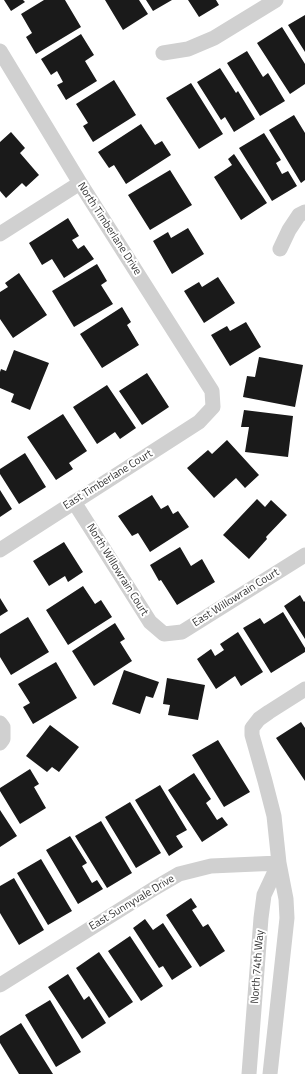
<!DOCTYPE html>
<html>
<head>
<meta charset="utf-8">
<style>
  body { margin:0 }
  canvas { display:block; background:#fff }
</style>
</head>
<body>
<canvas width="305" height="1074"></canvas>
<script>
const ctx = document.querySelector('canvas').getContext('2d');
ctx.lineJoin = 'round';
function paint(path, color) {
  ctx.fillStyle = color;
  ctx.fill(path, 'evenodd');
}
function toPath(rows) {
  const path = new Path2D();
  for (const r of rows) {
    path.moveTo(r[0], r[1]);
    for (let i = 2; i < r.length; i += 2) path.lineTo(r[i], r[i + 1]);
  }
  return path;
}
function trace(path, color, width, dash) {
  ctx.strokeStyle = color;
  ctx.lineWidth = width;
  ctx.lineCap = dash ? 'butt' : 'round';
  ctx.setLineDash(dash || []);
  ctx.stroke(path);
}
function drawText(font, color, halo, rows, align = 'center') {
  ctx.font = font + ' "Titillium Web",sans-serif';
  ctx.lineWidth = 4;
  ctx.setLineDash([]);
  ctx.textBaseline = 'middle';
  ctx.strokeStyle = halo;
  ctx.fillStyle = color;
  for (const [text, x, y, turn = 0] of rows) {
    ctx.save();
    ctx.translate(x, y);
    ctx.rotate((+turn || 0) * Math.PI / 180);
    ctx.textAlign = isNaN(turn) ? turn : align;
    if (halo) ctx.strokeText(text, 0, 0);
    ctx.fillText(text, 0, 0);
    ctx.restore();
  }
}
paint(toPath([
  [4,0,23,0,25,2,11,11],
  [44,0,65,0,81,27,36,54,26,37,32,33,21,14],
  [105,0,139,0,148,14,123,30],
  [146,0,172,0,153,11],
  [188,0,216,0,219,5,199,17],
  [305,15,305,52,288,25],
  [282,27,305,64,305,84,290,94,257,43],
  [81,34,94,55,85,61,97,81,66,100,57,85,63,82,57,71,51,75,41,59],
  [247,51,263,77,268,73,285,101,260,116,227,63],
  [220,68,236,93,238,91,255,119,234,132,225,117,221,120,197,82],
  [114,80,136,115,93,142,83,126,88,123,76,104],
  [191,83,223,134,199,149,166,98],
  [294,115,305,133,305,180,301,183,269,130],
  [141,124,155,145,162,141,171,155,126,184,114,165,109,168,98,152],
  [11,132,25,148,20,153,39,175,26,187,22,183,6,198,0,191,0,142],
  [264,133,281,160,276,163,282,174,288,171,297,186,272,201,239,148],
  [234,154,267,203,241,220,214,177,232,165,228,159],
  [170,170,192,205,150,230,128,195],
  [68,218,79,236,72,240,78,249,84,245,94,259,64,278,52,259,42,265,29,243],
  [188,228,204,254,172,274,153,241,168,232,171,238],
  [97,264,107,281,101,285,113,304,74,327,52,291],
  [19,273,47,315,13,338,0,319,0,292,8,287,5,283],
  [218,277,235,303,204,323,184,291,199,282,202,287],
  [122,307,131,322,127,325,139,345,102,368,80,334],
  [246,322,261,347,230,366,211,335,227,326,230,331],
  [14,350,49,363,30,410,11,402,14,394,0,388,0,372,1,369,6,371],
  [259,357,303,365,295,407,243,397,247,376,255,377],
  [147,373,169,407,142,425,119,391],
  [107,385,136,428,120,439,115,432,97,444,73,407],
  [244,410,293,416,288,457,245,452,249,427,241,427],
  [63,414,87,451,69,463,73,469,56,480,27,437],
  [227,440,259,475,245,488,236,478,214,498,187,468,208,450,212,454],
  [25,453,46,487,19,504,0,474,0,469],
  [0,490,12,509,0,517],
  [152,495,161,509,168,505,173,514,178,511,189,527,150,552,138,533,132,536,118,516],
  [257,499,265,507,271,500,287,515,266,537,267,539,249,559,223,535],
  [64,542,83,572,68,582,65,576,49,586,33,561],
  [180,547,191,566,202,559,215,582,177,605,161,580,159,581,150,565],
  [83,586,95,604,101,600,112,617,68,645,46,610],
  [300,595,304,602,305,601,305,639,284,606],
  [0,598,8,611,0,616],
  [283,612,305,648,305,652,271,673,243,628,260,618,264,624],
  [28,617,49,652,11,675,0,657,0,634],
  [115,623,125,639,120,642,132,661,94,686,72,651],
  [238,632,263,672,241,686,235,676,216,689,197,659,211,649,215,656,224,650,220,644],
  [56,662,77,698,33,724,23,707,30,703,18,684],
  [124,670,159,682,153,698,146,696,140,714,112,704],
  [167,678,205,685,198,720,168,715,170,705,163,704],
  [301,722,305,728,305,781,276,738],
  [50,725,79,747,59,772,52,767,47,772,26,756],
  [218,740,250,792,224,807,192,755],
  [30,769,39,784,34,787,46,808,20,824,0,791,0,788],
  [194,773,211,799,206,803,217,820,222,817,228,825,202,842,168,790],
  [160,785,187,830,176,836,183,847,169,856,135,800],
  [130,802,161,853,136,868,105,817],
  [0,810,17,836,0,847],
  [101,821,132,873,107,888,75,836],
  [70,836,87,863,82,866,92,883,97,880,103,889,78,904,46,850],
  [41,859,72,911,48,925,17,873],
  [14,878,44,930,19,945,0,913,0,886],
  [191,898,197,907,192,910,203,927,208,924,225,951,200,967,166,915],
  [145,919,153,930,163,923,192,967,172,980,163,966,159,968,133,928],
  [130,936,163,986,141,1001,108,951],
  [99,952,133,1002,109,1018,76,968],
  [68,974,84,1000,89,996,106,1023,82,1039,48,987],
  [50,1000,81,1052,56,1067,25,1015],
  [21,1023,53,1074,19,1074,0,1043,0,1036]
]), '#1a1a1a');
trace(toPath([
  [0,51,80,183,212,391,213,407,199,422,0,550],
  [163,53,188,49,214,38,276,0],
  [0,234,80,183],
  [280,249,289,230,299,215,305,212],
  [74,502,150,622,164,634,182,632,305,555],
  [0,723,3,727,3,739,0,743],
  [0,985,155,888,179,874,211,866,279,863],
  [249,1074,261,918,264,895,279,863],
  [270,1074,287,918,286,899,279,863,274,816,265,781,252,735,252,728,259,719,269,712,305,689]
]), '#d0d0d0', 15);
drawText('11px', '#333', '#fff', [
  ["North Timberlane Drive",109,229,57],
  ["East Timberlane Court",108,480,-32],
  ["North Willowrain Court",117,570,58],
  ["East Willowrain Court",236,598,-32],
  ["East Sunnyvale Drive",132,903,-31],
  ["North 74th Way",258,967,-86]
]);
</script>
</body>
</html>
